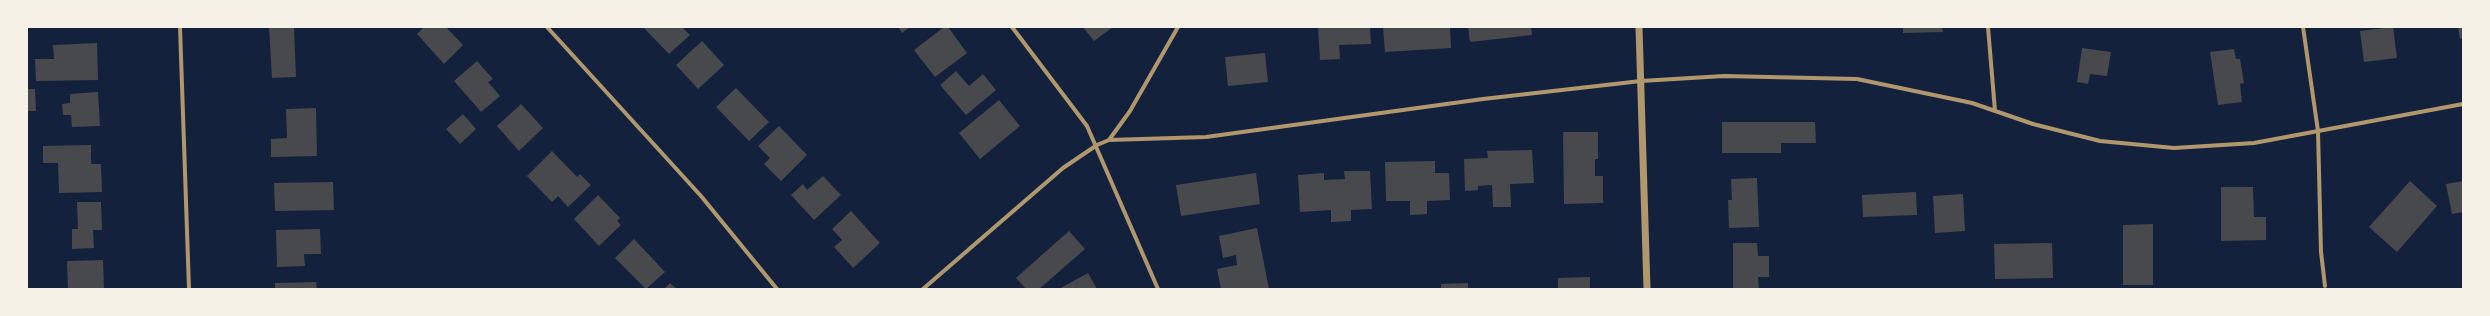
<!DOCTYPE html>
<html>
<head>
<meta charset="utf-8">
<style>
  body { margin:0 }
  #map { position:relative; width:2490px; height:316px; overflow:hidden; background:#14213d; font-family:Literata,serif }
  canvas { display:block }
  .frame { position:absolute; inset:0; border:28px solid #f6f1e7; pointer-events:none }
</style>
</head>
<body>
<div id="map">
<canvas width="2490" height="316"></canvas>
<div class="frame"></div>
</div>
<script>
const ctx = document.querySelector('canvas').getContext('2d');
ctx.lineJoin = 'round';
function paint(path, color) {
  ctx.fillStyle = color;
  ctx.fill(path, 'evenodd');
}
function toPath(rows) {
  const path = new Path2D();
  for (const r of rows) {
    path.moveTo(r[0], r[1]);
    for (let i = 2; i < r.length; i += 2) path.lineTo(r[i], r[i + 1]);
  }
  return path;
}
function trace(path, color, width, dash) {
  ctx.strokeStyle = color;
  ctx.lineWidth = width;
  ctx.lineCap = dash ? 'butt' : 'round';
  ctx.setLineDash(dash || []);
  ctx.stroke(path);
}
paint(toPath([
  [269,27,294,27,296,77,272,78],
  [424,27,446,27,463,45,444,64,417,34],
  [643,27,682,27,690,35,669,54],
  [898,27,910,27,902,33],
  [944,27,948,27,967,53,935,77,914,50],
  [1083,27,1113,27,1094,41],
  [1318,27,1370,27,1371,44,1339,45,1340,59,1320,60],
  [1383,27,1450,27,1451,48,1385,52],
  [1468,27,1531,27,1532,35,1470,42],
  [1903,27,1942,27,1943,32,1903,33],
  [2393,27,2397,58,2364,62,2360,31],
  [2458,27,2463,27,2463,38,2460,39],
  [702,41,724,65,698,89,676,65],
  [97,43,98,80,36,81,35,59,54,59,53,45],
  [2082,48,2111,52,2107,76,2090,74,2088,84,2077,82],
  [2234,49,2236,59,2240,59,2244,83,2240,84,2242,102,2218,105,2210,52],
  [1265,53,1268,82,1228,86,1225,57],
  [477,61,493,79,488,82,500,96,481,112,454,81],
  [956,71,969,86,983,74,996,90,966,115,940,85],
  [736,88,769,122,749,141,716,107],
  [27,89,35,89,36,111,27,111],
  [98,92,100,126,72,127,71,115,63,115,62,104,70,103,70,94],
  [999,100,1020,126,980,159,959,133],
  [521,104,543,128,519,151,497,126],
  [316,108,317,156,271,157,271,139,287,138,286,109],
  [463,114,476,129,460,144,446,129],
  [1722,122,1815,122,1816,143,1781,143,1781,153,1722,153],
  [779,126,807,155,781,181,764,164,770,158,758,146],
  [1563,132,1598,132,1598,159,1595,159,1595,176,1603,176,1603,203,1564,204],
  [91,145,91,164,101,164,102,192,59,193,58,163,43,163,43,146],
  [1532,150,1534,183,1510,184,1511,207,1493,207,1492,185,1478,186,1478,190,1465,191,1464,159,1488,158,1487,151],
  [552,151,577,177,580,174,591,185,568,207,558,196,552,202,527,176],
  [1435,161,1435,173,1449,173,1450,200,1427,201,1427,214,1410,215,1410,201,1386,201,1385,162],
  [1344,171,1370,171,1372,209,1351,210,1351,221,1331,222,1331,210,1300,212,1298,175,1324,173,1324,180,1345,179],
  [1256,173,1260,204,1181,216,1176,185],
  [823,176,841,195,814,220,791,195,803,184,807,190],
  [1757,178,1759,227,1729,228,1728,200,1732,200,1731,179],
  [2410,181,2437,206,2397,252,2369,227],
  [2463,181,2463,212,2452,214,2446,184],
  [333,182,334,210,275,211,274,183],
  [2221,187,2253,187,2254,217,2266,217,2266,240,2221,241],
  [1916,192,1917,215,1863,217,1862,195],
  [1963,194,1965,231,1935,233,1933,196],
  [598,195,620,218,617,221,621,225,599,246,574,219],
  [77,202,101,202,102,230,93,230,94,248,72,249,72,229,78,229],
  [851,211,880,243,853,268,834,247,842,240,832,229],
  [2153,224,2153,285,2123,285,2123,225],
  [1257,228,1269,289,1221,289,1217,269,1237,265,1236,255,1223,258,1219,236],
  [320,229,321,254,304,254,305,266,277,267,276,230],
  [1069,231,1085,249,1039,289,1026,289,1016,278],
  [634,239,665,272,646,289,615,258],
  [1733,243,1757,243,1758,256,1769,256,1769,277,1758,277,1759,289,1733,289],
  [2052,243,2053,278,1995,279,1994,244],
  [103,260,104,289,68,289,67,261],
  [1088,273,1097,289,1059,289],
  [1590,277,1590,289,1558,289,1558,278],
  [316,282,317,289,275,289,275,283],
  [670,283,677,289,664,289],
  [1468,283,1468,289,1441,289,1441,284]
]), '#48494c');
trace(toPath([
  [180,27,189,289],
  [547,27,701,196,777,289],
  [1012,27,1087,126,1158,289],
  [1988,27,1995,111],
  [2303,27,2318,131,2321,252,2325,286],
  [1109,140,1206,137,1483,99,1641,81,1724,76,1857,79,1972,103,2033,124,2100,141,2174,148,2254,143,2463,104],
  [923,289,1063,168,1097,145,1109,140,1130,111,1178,27]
]), '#b1986c', 4);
trace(toPath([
  [1639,27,1647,289]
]), '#b1986c', 7);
</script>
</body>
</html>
